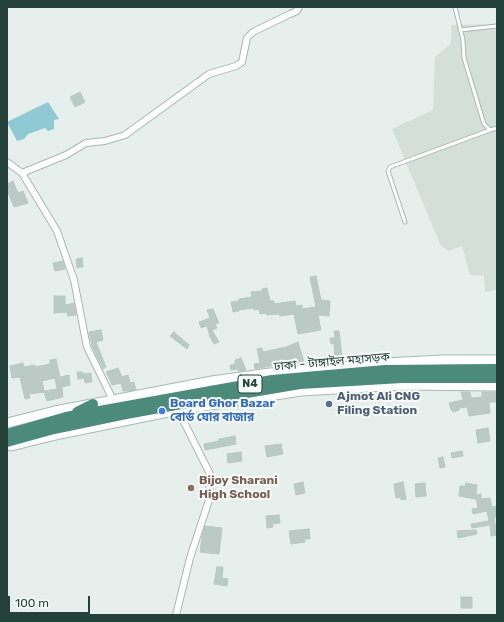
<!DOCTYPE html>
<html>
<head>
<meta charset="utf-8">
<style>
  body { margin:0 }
  #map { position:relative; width:504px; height:622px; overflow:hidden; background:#e6efeb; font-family:Rubik,sans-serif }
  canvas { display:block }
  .frame { position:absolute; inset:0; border:8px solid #24423a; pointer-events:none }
  .scale { position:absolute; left:8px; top:596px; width:82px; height:18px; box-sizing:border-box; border:2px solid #24423a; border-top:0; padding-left:5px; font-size:12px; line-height:14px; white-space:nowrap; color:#24423a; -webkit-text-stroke:3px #f7fbf9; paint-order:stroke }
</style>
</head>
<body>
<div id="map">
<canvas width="504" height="622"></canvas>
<div class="frame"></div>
<div class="scale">100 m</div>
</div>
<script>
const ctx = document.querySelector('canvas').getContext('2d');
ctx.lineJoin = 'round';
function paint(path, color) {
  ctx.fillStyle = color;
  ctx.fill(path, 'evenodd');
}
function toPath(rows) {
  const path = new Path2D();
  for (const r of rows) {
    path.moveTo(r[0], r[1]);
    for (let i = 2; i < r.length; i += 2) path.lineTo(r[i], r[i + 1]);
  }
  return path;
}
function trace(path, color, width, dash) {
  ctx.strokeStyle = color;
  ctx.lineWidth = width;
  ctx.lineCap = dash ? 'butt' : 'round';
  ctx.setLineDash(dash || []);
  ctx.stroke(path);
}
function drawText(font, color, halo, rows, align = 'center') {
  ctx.font = font + ' Rubik,"Noto Sans Bengali",sans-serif';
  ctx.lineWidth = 4;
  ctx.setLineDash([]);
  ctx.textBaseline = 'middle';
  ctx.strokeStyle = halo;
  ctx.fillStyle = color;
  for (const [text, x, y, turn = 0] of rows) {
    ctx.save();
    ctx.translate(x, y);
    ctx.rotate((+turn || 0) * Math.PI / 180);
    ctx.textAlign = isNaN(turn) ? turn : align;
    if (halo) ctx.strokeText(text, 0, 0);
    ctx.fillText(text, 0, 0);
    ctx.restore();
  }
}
paint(toPath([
  [497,24,497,290,485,292,484,276,470,275,462,246,449,251,441,246,392,129,433,110,435,57,451,44,451,25]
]), '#d4dfda');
paint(toPath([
  [48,102,59,119,54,120,54,129,48,131,45,128,28,134,24,139,17,141,7,122]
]), '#8ec9d4');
const building = toPath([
  [80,92,85,102,75,107,70,97,80,92],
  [13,181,18,193,23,191,28,203,14,207,7,190,7,184,13,181],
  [82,258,83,267,77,268,76,259,82,258],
  [63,261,65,269,55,271,53,263,63,261],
  [316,276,321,300,330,301,329,316,318,315,321,330,298,334,294,314,280,316,279,314,267,315,266,313,260,314,259,309,254,310,254,308,239,310,239,311,233,312,231,302,239,301,239,299,252,297,251,292,262,291,262,289,267,288,270,301,274,301,274,304,295,301,296,306,302,305,302,309,316,307,310,277,316,276],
  [54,296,65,296,65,305,74,303,76,315,68,316,67,312,54,313,54,296],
  [213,309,219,323,215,324,217,328,212,330,219,342,214,344,210,337,207,326,201,328,199,322,210,318,207,310,213,309],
  [101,330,103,340,96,342,106,367,103,369,92,346,89,332,101,330],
  [334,331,339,331,342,356,335,357,334,343,331,344,330,338,335,338,334,331],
  [174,332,189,345,187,349,170,336,174,332],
  [298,342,304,362,292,365,291,362,255,369,254,364,260,363,257,349,262,348,263,352,286,347,298,342],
  [241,358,246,370,238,371,238,369,231,370,230,365,235,364,235,360,241,358],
  [56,359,60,377,69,375,70,385,62,387,63,397,47,401,44,392,29,394,30,398,25,399,20,377,12,378,10,366,23,363,24,367,35,365,35,367,50,364,50,360,56,359],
  [55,378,57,389,44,391,42,381,55,378],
  [118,368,122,377,128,375,130,383,134,382,136,390,123,391,121,383,112,385,106,372,118,368],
  [77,372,83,372,83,374,91,373,92,382,85,383,84,378,78,379,77,372],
  [461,392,470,392,471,398,482,397,482,392,497,392,497,402,489,402,490,413,469,416,467,407,459,408,459,410,453,412,452,410,451,410,449,403,463,400,461,392],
  [488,428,490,441,478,443,476,430,488,428],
  [235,436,236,444,205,450,204,444,219,441,219,439,235,436],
  [281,444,283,454,267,457,265,446,281,444],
  [462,451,463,456,452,458,451,453,462,451],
  [241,452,242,461,228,463,227,454,241,452],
  [443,457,445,467,440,468,438,458,443,457],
  [303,482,305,493,296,495,294,484,303,482],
  [403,482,406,499,401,500,401,497,396,498,394,484,403,482],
  [425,483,426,496,416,497,415,484,425,483],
  [466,483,477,485,476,495,481,494,481,499,490,498,492,507,497,506,497,517,494,518,497,535,491,536,490,525,472,528,471,524,489,521,487,511,473,514,472,509,478,508,476,499,459,496,460,486,465,486,466,483],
  [279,515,280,523,272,524,273,527,267,528,266,516,279,515],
  [205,526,222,528,219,554,200,552,202,536,205,526],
  [309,529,310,539,304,539,305,542,291,544,289,531,309,529],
  [476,530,477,534,458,538,457,531,476,530],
  [217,567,223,567,222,578,228,579,227,586,214,584,217,567],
  [461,597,472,597,472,608,461,608,461,597]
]);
paint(building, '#bbcac4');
trace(building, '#b8c9c2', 1);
const service = toPath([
  [455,7,463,40,464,58,484,124,490,130,497,128],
  [460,30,497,26],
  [405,222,388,171,390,167,490,130]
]);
const minor = toPath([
  [7,162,22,173,57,231,74,280,87,347,113,400],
  [22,173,66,155,86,143,105,141,125,135,209,74,236,66,242,62,247,38,253,32,290,14,297,11,299,7],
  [176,615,190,558,209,500,210,474,177,408]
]);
const secondary = toPath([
  [7,423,55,411,113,400,212,381,270,373,384,363,443,360,497,360],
  [11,446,60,434,178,410,301,391,402,385,497,386]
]);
const trunk = toPath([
  [77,412,93,404],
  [7,434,66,417,272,380,385,370,497,369],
  [7,442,54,429,126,414,176,405,300,384,402,378,497,378]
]);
trace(service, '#a8b8b2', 5);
trace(minor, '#a8b8b2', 8);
trace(secondary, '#a4bbb3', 11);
trace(trunk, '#c2cac8', 12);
trace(service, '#fff', 3);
trace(minor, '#fff', 6);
trace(secondary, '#fff', 9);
trace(trunk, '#4c8a7c', 10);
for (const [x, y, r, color] of [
  [329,404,4,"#5c6f8a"],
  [162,411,4,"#3f7fe0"],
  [191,488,4,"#8d6e63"]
]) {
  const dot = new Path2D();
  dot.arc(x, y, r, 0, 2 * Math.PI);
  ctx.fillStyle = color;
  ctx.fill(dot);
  trace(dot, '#f7fbf9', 1.5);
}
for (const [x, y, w] of [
  [250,384,24]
]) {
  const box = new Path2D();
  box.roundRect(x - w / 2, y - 9, w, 18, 3);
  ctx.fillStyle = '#f7fbf9';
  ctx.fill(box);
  trace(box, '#24423a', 1);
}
drawText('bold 11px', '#24423a', null, [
  ["N4",250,384]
]);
drawText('12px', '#24423a', '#f7fbf9', [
  ["ঢাকা - টাঙ্গাইল মহাসড়ক",332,362,-5]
]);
drawText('bold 12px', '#4e5e75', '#f7fbf9', [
  ["Ajmot Ali CNG",337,397],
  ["Filing Station",337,411]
], 'left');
drawText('bold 12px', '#366cbe', '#f7fbf9', [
  ["Board Ghor Bazar",170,404],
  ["বোর্ড ঘোর বাজার",170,418]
], 'left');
drawText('bold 12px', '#785e54', '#f7fbf9', [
  ["Bijoy Sharani",199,481],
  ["High School",199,495]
], 'left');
</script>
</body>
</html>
